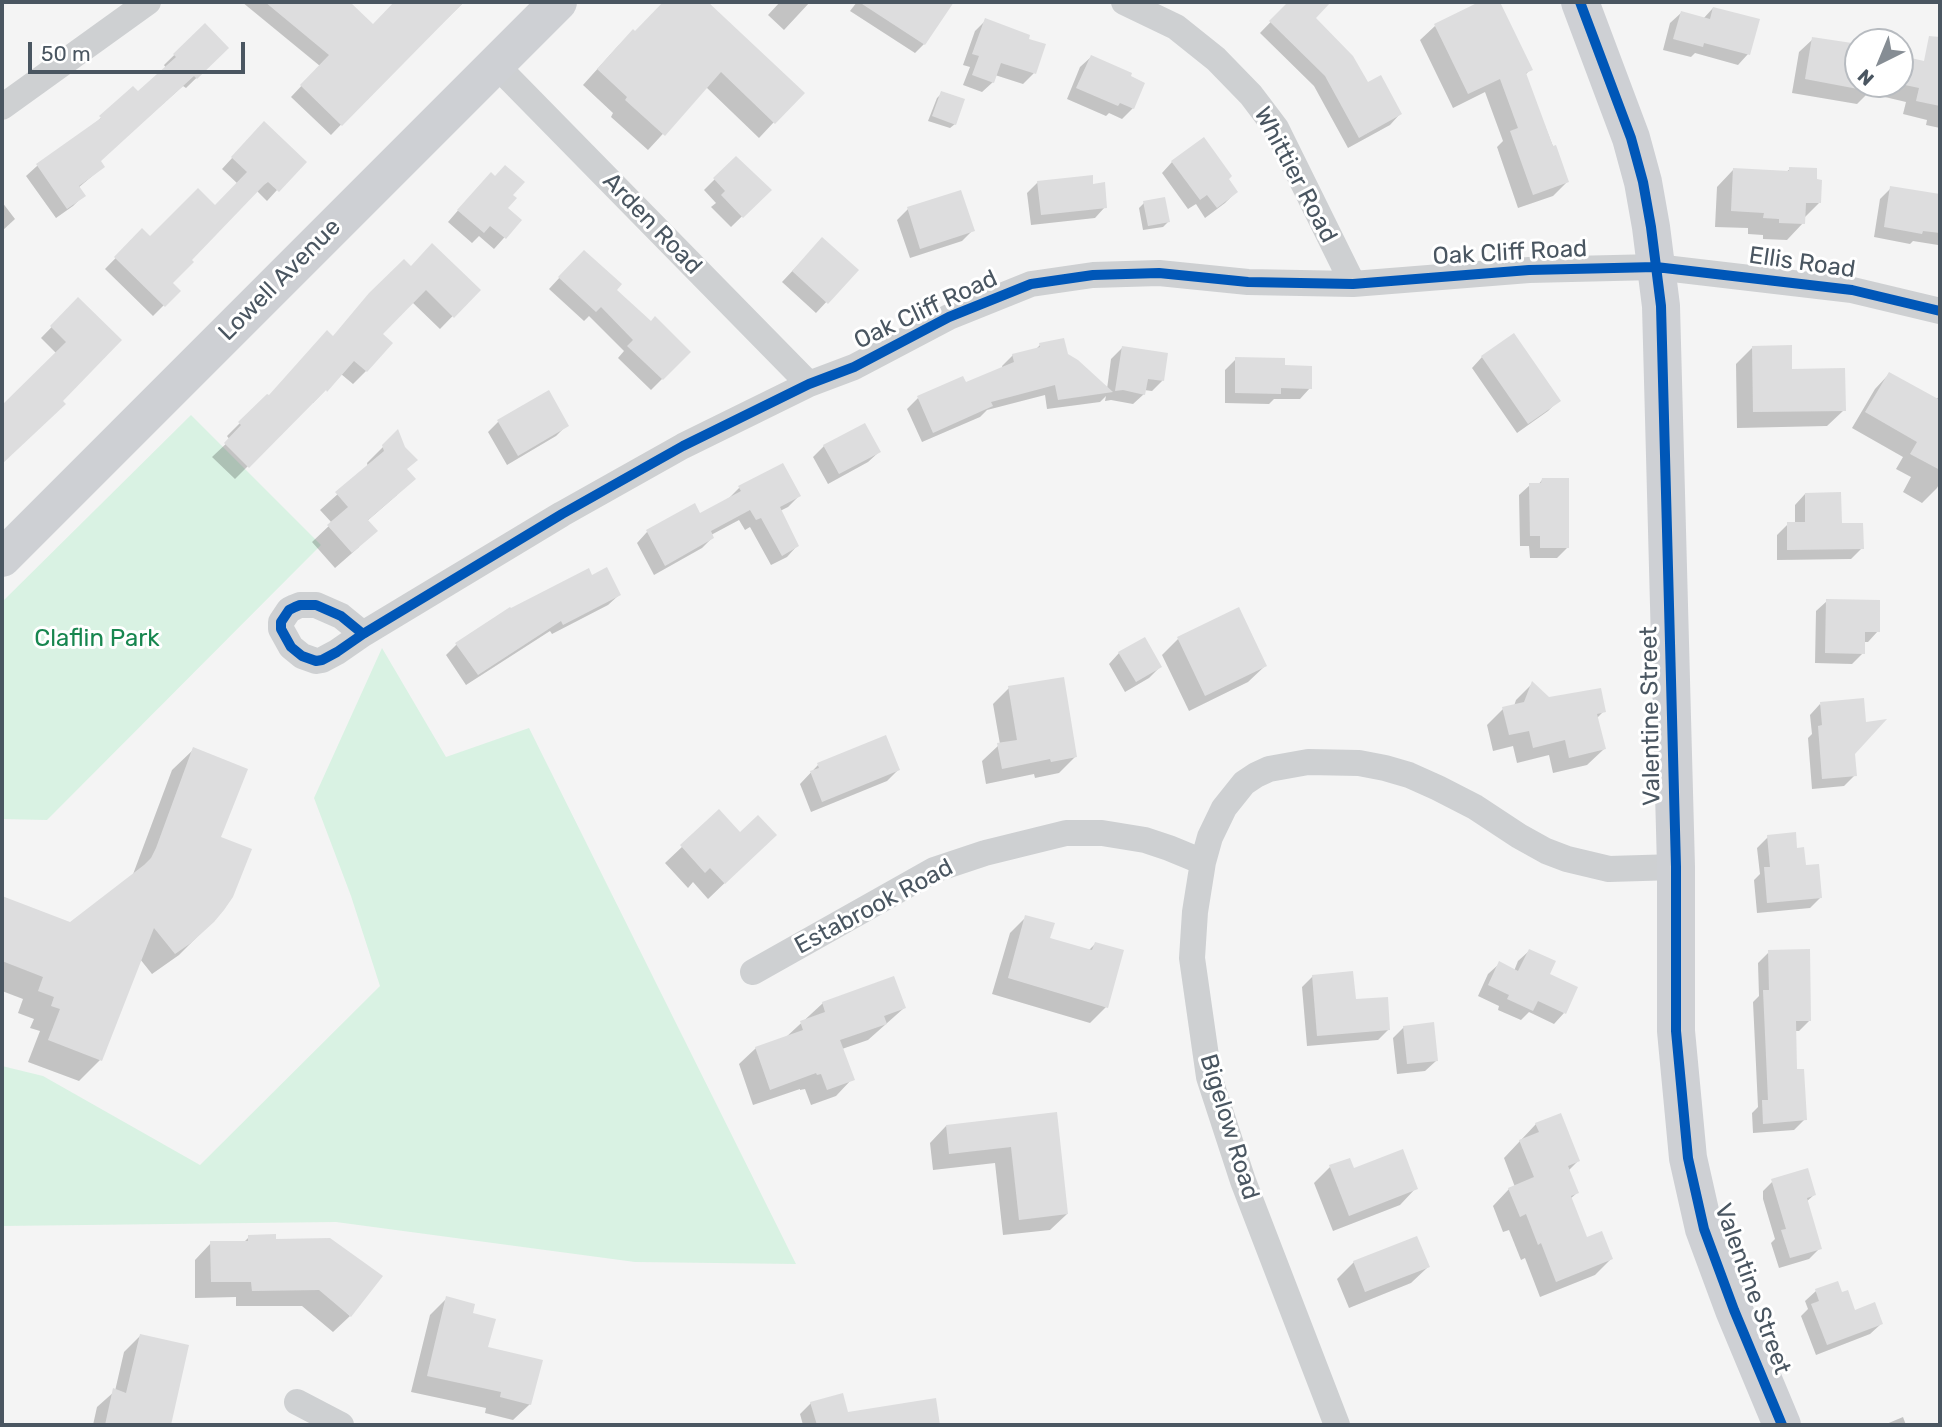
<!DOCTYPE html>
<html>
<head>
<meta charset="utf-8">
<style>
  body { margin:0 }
  #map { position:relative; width:1942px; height:1427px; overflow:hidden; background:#f4f4f4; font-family:Rubik,sans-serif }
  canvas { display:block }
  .frame { position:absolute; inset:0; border:4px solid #4a5661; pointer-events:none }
  .north { position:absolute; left:1844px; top:28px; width:70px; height:70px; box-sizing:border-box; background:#fff; border:2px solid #b7bbc0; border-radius:50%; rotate:223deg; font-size:19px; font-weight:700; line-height:28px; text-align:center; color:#4a5661 }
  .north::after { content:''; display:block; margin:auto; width:24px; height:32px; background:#868d94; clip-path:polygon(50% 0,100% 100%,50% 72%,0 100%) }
  .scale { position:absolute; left:28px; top:42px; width:217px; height:32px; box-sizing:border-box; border:4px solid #4a5661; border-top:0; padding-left:9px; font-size:21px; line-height:24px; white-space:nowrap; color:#4a5661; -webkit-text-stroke:5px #fff; paint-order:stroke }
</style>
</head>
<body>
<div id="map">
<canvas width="1942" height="1427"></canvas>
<div class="frame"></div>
<div class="north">N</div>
<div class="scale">50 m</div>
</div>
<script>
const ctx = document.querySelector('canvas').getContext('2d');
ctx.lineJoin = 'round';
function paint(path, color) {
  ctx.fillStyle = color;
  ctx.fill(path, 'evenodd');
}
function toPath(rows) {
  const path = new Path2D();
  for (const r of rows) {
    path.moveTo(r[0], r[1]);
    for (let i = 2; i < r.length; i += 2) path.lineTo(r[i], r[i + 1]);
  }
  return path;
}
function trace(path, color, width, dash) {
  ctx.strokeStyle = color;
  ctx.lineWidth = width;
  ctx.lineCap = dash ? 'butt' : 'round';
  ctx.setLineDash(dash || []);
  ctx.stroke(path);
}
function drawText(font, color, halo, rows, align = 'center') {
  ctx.font = font + ' Rubik,sans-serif';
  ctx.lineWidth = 6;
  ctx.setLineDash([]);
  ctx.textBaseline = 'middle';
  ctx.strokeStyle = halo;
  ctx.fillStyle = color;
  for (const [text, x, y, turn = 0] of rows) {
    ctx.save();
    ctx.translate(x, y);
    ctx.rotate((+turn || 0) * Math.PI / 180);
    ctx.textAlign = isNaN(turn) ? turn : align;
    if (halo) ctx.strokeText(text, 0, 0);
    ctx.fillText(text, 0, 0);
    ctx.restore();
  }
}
paint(toPath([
  [191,415,321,545,47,820,2,819,2,602],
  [382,648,446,757,529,728,796,1264,635,1262,336,1222,2,1226,2,1066,43,1076,200,1165,380,986,351,896,314,798]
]), '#d9f2e3');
paint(toPath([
  [242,2,329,2,344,14,373,26,396,2,464,2,379,85,331,135,291,97,320,66],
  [664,2,712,2,709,5,774,122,759,138,706,87,648,150,611,117,613,113,583,85,618,46,635,33],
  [780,2,810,2,784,30,768,15],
  [857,2,940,2,948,7,924,44,915,53,850,11],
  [1290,2,1308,2,1319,12,1314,18,1367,85,1400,114,1390,125,1348,148,1314,86,1260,33],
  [1483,2,1498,2,1531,69,1525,75,1567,182,1553,196,1518,208,1497,147,1503,141,1485,92,1453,108,1420,40,1435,26],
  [1713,8,1748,54,1738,65,1695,53,1691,57,1663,50,1670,23,1681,13,1703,19],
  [986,20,1034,73,1023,84,995,75,993,82,982,92,963,85,970,67,963,65,975,31],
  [205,25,227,48,186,88,183,86,99,161,103,167,78,188,83,196,73,206,56,218,26,176,37,166,90,128,133,88,138,94,166,68,164,65],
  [1813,39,1858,49,1858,84,1900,84,1900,58,1933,64,1940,59,1940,128,1926,125,1927,120,1903,114,1906,102,1868,93,1857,104,1792,93,1799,52],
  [1091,57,1133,108,1122,119,1109,113,1106,116,1067,99,1080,67],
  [942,93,955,124,950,128,928,121,937,98],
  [254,134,277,190,267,201,257,191,189,260,171,283,178,291,153,316,105,269,142,231,150,238,215,207,238,184,222,169],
  [736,158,769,190,731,227,711,207,716,203,704,190],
  [1172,162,1227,179,1236,192,1225,203,1205,218,1196,204,1188,209,1162,173],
  [1790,169,1819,203,1804,218,1803,223,1787,240,1763,239,1763,235,1748,234,1748,228,1715,227,1717,187,1733,170,1786,172],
  [1038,182,1092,185,1105,207,1095,218,1031,225,1027,193],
  [480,185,511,195,506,208,520,220,494,249,479,236,472,243,448,222],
  [1891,188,1940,196,1940,243,1938,245,1913,241,1910,244,1874,237,1880,199],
  [2,202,15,219,2,231],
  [1144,203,1168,222,1163,227,1143,230,1139,208],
  [908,209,973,230,962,241,910,258,897,220],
  [812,250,856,270,816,313,782,282],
  [573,263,614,290,650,324,689,352,651,390,618,358,624,351,589,316,584,321,549,289],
  [410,268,478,290,440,329,412,302,380,334,390,343,366,371,353,384,341,374,313,403,312,402,235,479,212,457,230,440,227,436,267,396,268,397],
  [78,300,61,401,63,404,2,463,2,407,57,354,41,338],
  [1040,345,1067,356,1107,389,1111,359,1122,348,1163,380,1152,391,1144,390,1144,394,1133,404,1111,400,1105,401,1106,396,1100,402,1047,409,1045,395,987,410,980,417,922,442,907,409,918,398,962,378,965,384,1003,369,1002,366,1013,355,1035,350],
  [1752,348,1790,371,1844,410,1827,426,1737,428,1736,364],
  [1482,357,1558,401,1548,411,1517,433,1472,368],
  [1236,359,1283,367,1310,388,1300,399,1274,399,1269,404,1225,403,1225,370],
  [1889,374,1935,400,1940,396,1940,482,1937,488,1922,503,1903,492,1911,477,1896,469,1903,457,1852,428,1875,389],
  [498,422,567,425,556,436,507,465,488,432],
  [398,432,405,470,397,495,367,521,359,547,335,568,312,542,332,523,320,510,368,467,367,463],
  [824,446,879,452,868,462,828,484,813,457],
  [1542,480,1567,548,1557,558,1530,558,1529,546,1520,546,1519,495,1530,485,1538,485],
  [740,487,799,496,788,507,780,511,797,546,787,557,771,565,750,527,745,530,739,520,711,535,712,538,702,548,654,575,637,543,647,532,699,515,729,498],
  [1805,494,1840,525,1862,548,1851,559,1777,560,1777,535,1788,524,1795,524,1795,505],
  [592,577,619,595,608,605,552,634,550,631,466,685,446,655,457,644],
  [1827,601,1878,631,1868,642,1863,642,1863,653,1852,664,1815,663,1816,611],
  [1178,639,1265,666,1248,682,1189,711,1162,655],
  [1119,653,1160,667,1149,678,1125,692,1109,664],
  [1532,684,1548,699,1604,711,1596,719,1604,749,1587,765,1553,773,1549,755,1517,763,1513,746,1493,751,1487,725,1503,709,1514,706,1516,700],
  [1009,688,1075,757,1059,773,1035,778,1034,774,986,784,982,761,1000,744,993,704],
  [1820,704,1853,753,1855,775,1844,786,1812,789,1808,738,1812,734,1810,715],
  [194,749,202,932,179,955,152,974,140,959,100,1060,79,1081,28,1062,40,1031,30,1028,34,1019,18,1013,23,999,2,991,2,898,70,924,132,877,172,770],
  [818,765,898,770,887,781,811,812,800,784],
  [719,812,758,851,708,899,693,882,688,888,665,863],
  [1768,837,1796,850,1821,897,1810,908,1757,913,1754,880,1760,874,1757,848],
  [1026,917,1048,939,1088,951,1095,944,1106,1007,1090,1023,992,994,1010,933],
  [1529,951,1548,975,1564,1013,1554,1024,1529,1012,1521,1020,1498,1010,1499,1006,1478,996,1488,974,1499,964,1514,971,1518,961],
  [1769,952,1810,1020,1799,1031,1794,1031,1795,1071,1805,1119,1794,1130,1753,1133,1752,1113,1758,1107,1753,1002,1759,996,1758,963],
  [1313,976,1354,1001,1389,1029,1378,1040,1307,1046,1302,987],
  [823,1003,904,1008,868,1040,842,1049,852,1079,836,1096,811,1105,805,1089,800,1090,800,1089,753,1105,739,1064,756,1048,785,1038],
  [1404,1027,1436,1061,1425,1071,1397,1074,1393,1038],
  [1055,1114,1067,1214,1050,1230,1003,1235,995,1163,933,1170,930,1143,946,1126],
  [1536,1124,1578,1161,1568,1171,1577,1193,1570,1199,1586,1239,1611,1259,1595,1275,1540,1297,1525,1258,1521,1260,1509,1230,1503,1232,1493,1206,1509,1189,1515,1187,1504,1158],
  [1330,1167,1353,1170,1416,1188,1400,1205,1333,1231,1314,1183],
  [1774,1180,1814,1195,1806,1202,1820,1248,1809,1259,1779,1268,1771,1243,1775,1239,1763,1199,1763,1191],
  [249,1237,274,1241,350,1316,333,1332,302,1306,236,1306,236,1297,195,1298,195,1260,211,1243,243,1243],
  [1354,1262,1428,1267,1411,1283,1349,1308,1337,1279],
  [1816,1291,1841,1294,1854,1312,1881,1324,1870,1334,1816,1355,1801,1316,1808,1309,1805,1301],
  [447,1298,471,1315,486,1348,530,1404,513,1420,485,1413,486,1408,411,1392,430,1315],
  [140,1336,187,1346,169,1425,93,1425,97,1407,115,1391,124,1352],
  [842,1395,850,1425,864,1411,934,1400,939,1425,803,1425,800,1414,811,1403],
  [1903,1417,1906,1425,1884,1425]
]), '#0003');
paint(toPath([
  [265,2,350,2,373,24,394,2,464,2,342,126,300,85,329,55],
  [663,2,708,2,805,93,775,124,721,72,665,136,625,100,627,97,597,69,633,29,635,31],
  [859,2,954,2,925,45],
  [1288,2,1331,2,1316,18,1353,56,1368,82,1381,75,1402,114,1359,138,1325,76,1269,21],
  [1479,2,1500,2,1533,70,1526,73,1553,146,1556,145,1569,182,1533,195,1510,131,1518,128,1500,79,1468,94,1434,24],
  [1713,7,1760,19,1750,55,1704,43,1703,47,1673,39,1681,11,1710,19],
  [985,18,1030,35,1029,39,1046,44,1036,74,1001,63,994,83,972,75,979,56,972,54],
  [205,23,229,48,197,79,194,76,101,161,105,167,79,186,86,196,67,209,36,164,101,118,99,116,133,86,138,91,176,57,173,54],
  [1929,36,1940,37,1940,106,1916,101,1919,88,1905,85,1911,58,1924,61],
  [1812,37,1852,43,1851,46,1858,47,1858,89,1805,79],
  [1091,55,1132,73,1131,76,1145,83,1134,109,1120,103,1118,106,1076,88],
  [941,91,965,99,956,125,932,116],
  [264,121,307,162,279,192,268,182,264,185,192,260,194,262,173,283,181,291,165,307,114,257,142,228,150,236,198,188,215,205,247,172,231,157],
  [1204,137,1232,176,1229,179,1238,192,1217,208,1207,195,1200,200,1171,161],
  [736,156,772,190,743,218,721,195,725,191,713,178],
  [505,165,525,182,513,195,517,198,508,208,522,220,506,239,490,226,484,233,457,210,491,172,495,176],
  [1789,167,1817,168,1817,179,1822,180,1821,203,1806,203,1805,224,1779,223,1779,219,1763,218,1764,213,1731,211,1733,168,1789,171],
  [1093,175,1093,184,1105,182,1107,208,1041,215,1037,181],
  [1890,186,1940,194,1940,233,1923,231,1922,234,1884,227],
  [961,190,975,231,920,249,907,207],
  [1165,197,1170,222,1148,226,1143,201],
  [822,237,859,270,828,304,792,271],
  [432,243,481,290,454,318,426,290,383,334,393,343,367,372,354,361,327,392,326,390,249,468,224,443,241,425,238,422,267,394,269,395,327,330,333,336,369,293,404,259,411,266],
  [584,250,622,284,617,290,651,321,655,316,691,352,663,380,627,346,633,340,601,307,596,312,558,277],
  [78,297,122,340,63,401,66,404,2,464,2,405,66,342,50,326],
  [1514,333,1561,401,1528,424,1481,356],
  [1064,338,1068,354,1078,360,1113,392,1058,400,1055,385,991,402,993,406,933,433,917,396,963,376,966,382,1014,362,1012,354,1040,347,1039,343],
  [1792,345,1792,369,1845,368,1846,411,1753,412,1752,346],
  [1122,346,1168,353,1164,381,1148,379,1145,395,1123,390,1115,391],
  [1235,357,1285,358,1285,365,1312,366,1312,389,1281,388,1281,394,1235,393],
  [1889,372,1940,400,1940,470,1910,454,1917,442,1865,412],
  [549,390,569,426,518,456,497,420],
  [865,423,881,452,839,474,823,445],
  [398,429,405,447,418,460,407,469,416,479,368,520,378,531,352,553,327,525,348,507,335,492,384,451,382,445],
  [783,463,801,496,780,507,799,546,782,556,761,518,756,520,750,510,711,531,714,538,665,566,646,530,695,503,700,513,741,491,738,486],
  [1542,478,1569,478,1569,548,1540,548,1540,536,1530,536,1529,483,1541,483],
  [1841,492,1842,523,1863,523,1864,549,1787,550,1787,522,1805,522,1805,493],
  [607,567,621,595,563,625,561,621,478,675,455,643,510,607,511,608,589,568,592,575],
  [1826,599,1880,600,1880,632,1865,632,1865,654,1825,653],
  [1239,607,1267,666,1205,696,1177,637],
  [1145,637,1162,667,1136,682,1118,652],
  [1064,677,1077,757,1051,762,1050,759,1002,769,997,743,1017,740,1008,686],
  [1532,681,1549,697,1601,688,1606,712,1597,714,1606,749,1569,758,1565,740,1533,748,1529,731,1509,735,1502,707,1524,702],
  [1864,698,1866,722,1887,719,1855,754,1857,776,1822,779,1818,726,1822,725,1820,702],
  [886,735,900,770,822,802,810,771,819,768,817,763],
  [193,747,248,769,221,837,252,849,233,897,224,910,214,922,191,943,175,954,154,928,102,1061,48,1040,60,1009,51,1006,54,997,38,991,43,977,2,961,2,896,70,922,144,865,151,858,156,848],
  [719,809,740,832,758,815,777,835,725,884,710,868,705,873,680,845],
  [1796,832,1797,848,1804,847,1806,865,1819,864,1822,898,1767,903,1764,867,1770,867,1767,835],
  [1025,915,1055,923,1050,938,1092,950,1095,942,1124,950,1108,1008,1008,978],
  [1529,949,1556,961,1550,974,1578,987,1566,1014,1538,1001,1533,1011,1507,999,1509,995,1488,985,1499,961,1518,971],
  [1810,949,1811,1021,1796,1021,1797,1069,1804,1069,1807,1120,1763,1124,1762,1100,1768,1100,1763,990,1769,990,1768,950],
  [1353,971,1356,999,1388,997,1390,1030,1317,1036,1312,975],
  [894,976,906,1008,884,1016,887,1024,840,1040,855,1080,827,1090,821,1074,817,1075,816,1073,770,1090,755,1047,803,1030,800,1021,825,1012,822,1002],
  [1434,1022,1438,1061,1407,1064,1403,1026],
  [1057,1112,1068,1214,1019,1220,1011,1147,949,1154,946,1125],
  [1561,1113,1580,1161,1568,1166,1579,1193,1571,1196,1587,1237,1602,1231,1613,1259,1556,1282,1541,1243,1538,1245,1526,1214,1520,1217,1508,1188,1534,1177,1519,1140,1539,1132,1535,1123],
  [1403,1149,1418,1189,1349,1216,1329,1165,1350,1158,1354,1168],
  [1808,1168,1816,1195,1807,1198,1822,1249,1790,1258,1781,1230,1786,1229,1771,1179],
  [276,1234,276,1239,330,1238,383,1276,351,1317,319,1290,252,1291,251,1282,211,1282,210,1241,248,1241,248,1235],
  [1417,1236,1430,1267,1365,1292,1353,1261],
  [1838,1281,1842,1292,1848,1290,1855,1310,1875,1302,1883,1324,1827,1345,1811,1304,1819,1301,1815,1289],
  [446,1296,475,1304,473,1313,496,1319,488,1347,543,1360,531,1405,500,1397,501,1392,427,1376],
  [140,1334,189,1345,171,1425,105,1425,113,1388,126,1393],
  [843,1393,848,1412,936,1398,940,1425,817,1425,810,1402]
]), '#ddddde');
trace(toPath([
  [1124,2,1176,27,1216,59,1251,95,1276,128,1353,284],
  [496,65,809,384],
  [2,107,148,2],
  [363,634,337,652,322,660,316,661,302,656,291,647,281,629,281,622,289,610,295,607,300,605,316,605,341,616,363,634,562,514,683,446,809,384,854,367,949,317,1031,284,1093,275,1159,273,1248,282,1353,284,1529,270,1656,267,1852,290,1940,311],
  [753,972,934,870,985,853,1066,833,1102,833,1145,840,1169,848,1203,862],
  [297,1402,341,1425],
  [1337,1425,1243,1181,1209,1077,1192,958,1195,912,1203,862,1210,837,1224,808,1244,783,1256,775,1269,769,1308,762,1359,763,1385,768,1409,775,1438,788,1475,807,1519,836,1546,851,1567,859,1609,869,1676,867]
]), '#ced0d2', 26);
trace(toPath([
  [1580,2,1631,138,1643,182,1651,227,1661,306,1676,867,1676,1031,1688,1158,1704,1229,1734,1310,1782,1425],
  [2,558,558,2]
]), '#ced0d4', 38);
trace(toPath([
  [1580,2,1631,138,1643,182,1651,227,1661,306,1676,867,1676,1031,1688,1158,1704,1229,1734,1310,1782,1425],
  [363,634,337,652,322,660,316,661,302,656,291,647,281,629,281,622,289,610,295,607,300,605,316,605,341,616,363,634,562,514,683,446,809,384,854,367,949,317,1031,284,1093,275,1159,273,1248,282,1353,284,1529,270,1656,267,1852,290,1940,311]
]), '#0057b8', 10);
drawText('24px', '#4a5661', '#fff', [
  ["Whittier Road",1295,175,62],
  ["Arden Road",652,224,46],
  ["Oak Cliff Road",1510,253,-3],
  ["Ellis Road",1802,263,8],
  ["Lowell Avenue",280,280,-45],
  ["Oak Cliff Road",926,310,-25],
  ["Valentine Street",1651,716,-91],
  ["Estabrook Road",874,907,-28],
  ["Bigelow Road",1229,1127,73],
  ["Valentine Street",1752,1289,70]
]);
drawText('24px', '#17864f', '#fff', [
  ["Claflin Park",97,639]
]);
</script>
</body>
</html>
